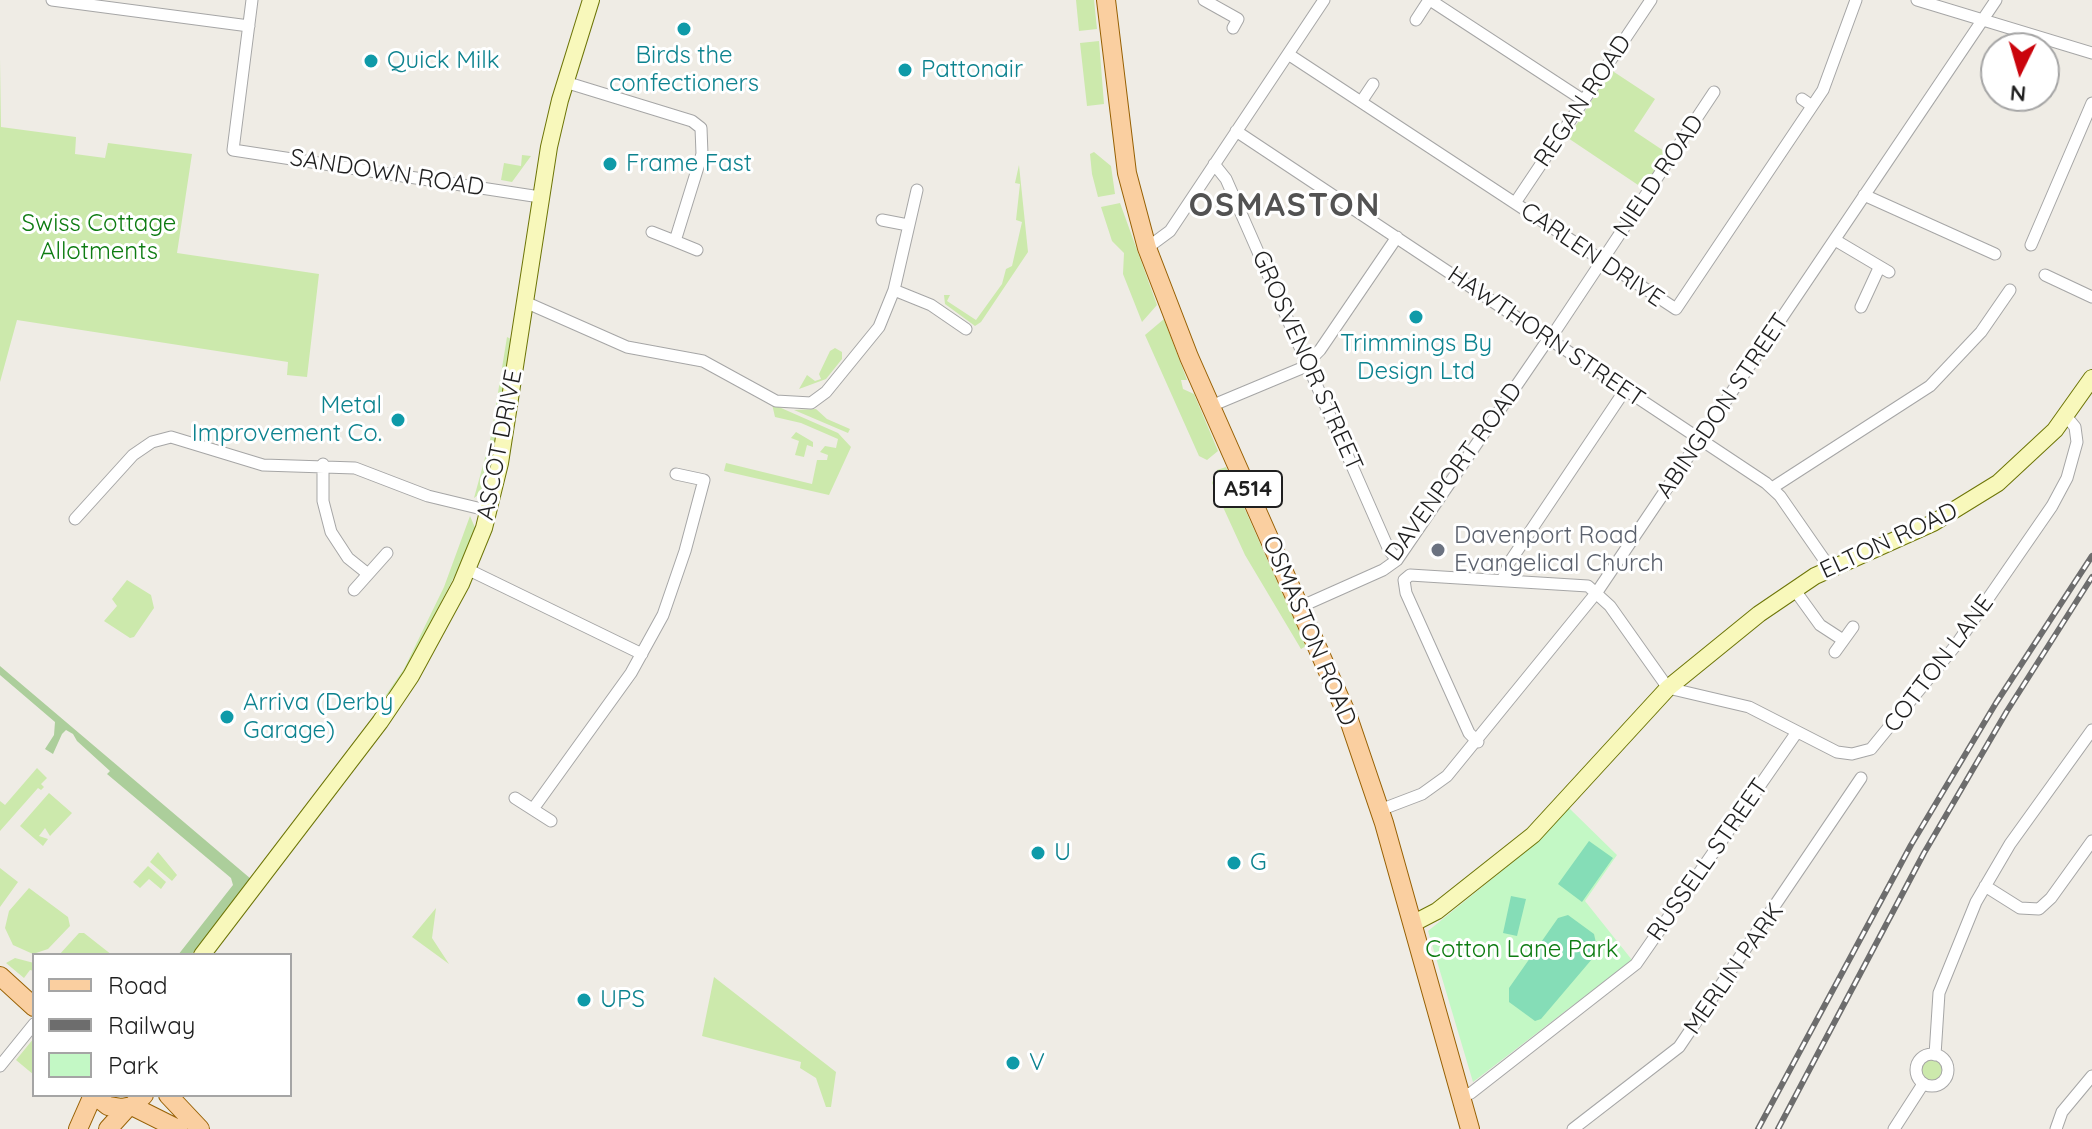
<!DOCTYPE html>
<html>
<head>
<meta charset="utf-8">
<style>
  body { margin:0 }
  #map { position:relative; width:2092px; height:1129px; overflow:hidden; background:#efece5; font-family:Quicksand,sans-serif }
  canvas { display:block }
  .legend { position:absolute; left:32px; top:953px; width:260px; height:144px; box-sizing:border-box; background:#fff; border:2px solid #a5a5a5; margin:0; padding:10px 14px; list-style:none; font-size:24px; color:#1f1f1f }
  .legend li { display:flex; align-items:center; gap:16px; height:40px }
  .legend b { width:40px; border:2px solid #a5a5a5 }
  .north { position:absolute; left:1980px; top:32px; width:80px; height:80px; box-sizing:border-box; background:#fff; border:2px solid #a5a5a5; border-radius:50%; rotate:185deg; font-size:22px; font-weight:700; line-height:32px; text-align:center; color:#1f1f1f }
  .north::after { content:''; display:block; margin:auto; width:28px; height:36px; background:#ca040c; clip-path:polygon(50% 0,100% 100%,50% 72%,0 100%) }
</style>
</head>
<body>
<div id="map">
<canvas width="2092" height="1129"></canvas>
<ul class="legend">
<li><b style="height:10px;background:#facfa0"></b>Road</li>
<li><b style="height:10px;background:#6d6d6d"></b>Railway</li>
<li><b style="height:22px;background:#c3f8c5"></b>Park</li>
</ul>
<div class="north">N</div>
</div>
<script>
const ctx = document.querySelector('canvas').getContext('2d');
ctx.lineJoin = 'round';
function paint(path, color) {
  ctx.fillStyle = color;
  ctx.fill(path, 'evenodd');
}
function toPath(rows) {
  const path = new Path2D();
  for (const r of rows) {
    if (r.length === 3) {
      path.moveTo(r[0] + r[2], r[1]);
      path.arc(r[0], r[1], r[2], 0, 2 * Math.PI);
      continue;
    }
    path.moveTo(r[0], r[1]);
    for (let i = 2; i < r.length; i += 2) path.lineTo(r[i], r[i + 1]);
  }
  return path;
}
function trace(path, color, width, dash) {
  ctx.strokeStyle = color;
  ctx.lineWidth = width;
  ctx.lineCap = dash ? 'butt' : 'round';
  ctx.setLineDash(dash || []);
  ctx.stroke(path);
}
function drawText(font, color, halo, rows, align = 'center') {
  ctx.font = font + ' Quicksand,sans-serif';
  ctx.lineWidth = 6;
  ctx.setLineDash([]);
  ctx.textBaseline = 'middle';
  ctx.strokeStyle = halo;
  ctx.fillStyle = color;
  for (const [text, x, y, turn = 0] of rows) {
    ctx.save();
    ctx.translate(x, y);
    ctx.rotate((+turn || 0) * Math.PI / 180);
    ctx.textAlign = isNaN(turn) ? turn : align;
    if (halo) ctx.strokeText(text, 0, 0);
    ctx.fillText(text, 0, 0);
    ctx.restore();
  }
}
paint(toPath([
  [1076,0,1094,0,1097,29,1079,31],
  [1099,41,1104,104,1087,106,1080,43],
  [0,59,1,127,76,137,75,154,105,158,108,143,192,154,177,253,319,274,307,377,287,375,288,362,17,320,0,382],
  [1611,70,1655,99,1634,131,1667,153,1644,189,1568,138],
  [1094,152,1111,166,1115,194,1098,197,1092,174,1090,154],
  [522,155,531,156,512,182,501,180,504,163,521,166],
  [1019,165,1028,252,981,322,975,326,945,304,944,295,950,295,947,301,976,320,1002,284,1006,269,1012,266,1022,222,1016,220,1020,184,1015,183],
  [1120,203,1157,305,1142,322,1123,274,1124,253,1112,241,1101,207],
  [1164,319,1187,380,1181,380,1183,389,1194,394,1218,451,1207,460,1199,456,1145,335],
  [507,337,511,339,490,473,486,489,474,498,491,436],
  [835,348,842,352,842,359,826,379,799,389,807,375,815,381,821,379,819,374,830,351],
  [772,404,838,433,851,447,829,495,724,471,726,463,812,484,817,460,827,460,828,455,820,452,825,446,836,448,838,439,801,423,775,417],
  [816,409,827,419,850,429,848,433,794,410],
  [796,432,813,442,813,447,807,445,804,457,795,455,799,441,791,438],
  [1226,467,1306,646,1301,649,1245,555,1212,483,1217,470],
  [470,516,476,530,471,544,403,676,377,708,404,669,444,587],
  [127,580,151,595,154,608,134,637,130,638,104,621,117,606,112,599],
  [37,768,47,778,41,784,44,787,41,790,38,788,0,831,0,801,5,805],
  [49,793,72,813,50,836,45,828,39,836,48,839,43,846,20,826],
  [158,852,177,875,172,881,150,862],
  [148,866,166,882,161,889,149,879,140,888,133,882],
  [0,868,18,882,0,907],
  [29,888,68,917,70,926,48,949,33,954,13,945,5,928,9,911],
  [436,908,432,938,449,964,412,937],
  [79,933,84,933,112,955,59,955],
  [15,958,34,963,34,971,30,970,24,978,6,963],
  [714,977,836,1072,831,1107,826,1107,816,1078,800,1068,801,1062,702,1036],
  [34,1038,34,1075,16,1060],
  [1932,1071,11]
]), '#cce9ac');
paint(toPath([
  [0,666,251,879,191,955,178,955,233,885,231,878,107,774,110,771,77,741,73,734,66,730,62,734,53,754,45,749,54,735,55,722,0,675]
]), '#acce9b');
paint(toPath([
  [1569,808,1617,855,1585,901,1632,960,1473,1082,1428,931,1540,840]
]), '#c3f8c5');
paint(toPath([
  [1589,841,1613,858,1582,902,1558,884],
  [1511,896,1526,899,1517,936,1503,933],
  [1568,915,1594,934,1598,952,1541,1019,1535,1021,1509,1002,1509,988,1558,918]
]), '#85ddb7');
const street = toPath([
  [52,0,249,26],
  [252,0,233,150,540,197],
  [1204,0,1238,19,1233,28],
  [1430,0,1583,100],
  [1917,0,2092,53],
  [1416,20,1429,0],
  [1288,54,1676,309,1823,90,1856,0],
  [565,82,692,121,701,128,702,154,675,241,697,250],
  [1802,99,1812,106],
  [1361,102,1373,84],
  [1236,131,1766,483,1780,496,1830,568],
  [1214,164,1226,179,1389,550,1397,560],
  [1864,195,1995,254],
  [1515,203,1651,0],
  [882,220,908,225],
  [652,232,675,241],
  [1835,240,1889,272],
  [2031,245,2092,103],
  [1147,248,1170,231,1324,0],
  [2045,275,2092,297],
  [894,290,931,305,966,329],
  [525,302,627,347,703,361,776,401,811,403,826,392,879,327,894,290,917,190],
  [1861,307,1879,268],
  [1550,339,1714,92],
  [1211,406,1302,368,1320,350,1397,237],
  [323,464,323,501,331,532,348,558,368,574],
  [1772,488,1930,386,1981,332,2010,290],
  [75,519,133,455,152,442,171,437,263,465,355,468,428,496,490,511],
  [467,569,642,654],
  [1503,579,1509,563,1625,390],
  [1794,589,1820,625,1843,640],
  [354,590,387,553],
  [1300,607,1383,570,1397,560,1549,338],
  [1835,652,1853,627],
  [1478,742,1469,733,1406,593,1404,580,1410,575,1588,586,1610,606,1668,688,1749,707,1837,752,1852,754,1871,749,1956,645,2052,506,2067,478,2077,442,2075,427,2066,416],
  [515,798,551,821],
  [533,809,631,673,663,615,685,551,704,480,676,474],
  [1380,810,1422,794,1447,776,1597,592,1996,0],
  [1985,886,2020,908,2039,909,2051,898,2092,841],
  [1932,1070,16],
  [1935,1055,1939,993,1976,902,2010,844,2092,730],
  [0,1066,34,1024],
  [1460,1097,1471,1093,1636,964,1797,732],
  [1573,1129,1679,1047,1861,778],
  [1894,1129,1923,1084],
  [2056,1129,2062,1112,2092,1076]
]);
const secondary = toPath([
  [1412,924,1437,911,1533,835,1668,688,1759,614,1815,576,1933,523,1998,483,2055,430,2092,378],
  [202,955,380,722,411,676,461,584,484,528,500,463,549,147,560,100,591,0]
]);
const primary = toPath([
  [1106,0,1127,173,1147,248,1189,357,1348,717,1384,823,1470,1129],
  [0,976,34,1007],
  [94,1095,108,1106,121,1108,132,1106,144,1095],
  [168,1095,200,1129],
  [132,1106,178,1129],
  [78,1129,93,1095],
  [108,1129,128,1107]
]);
trace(street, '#a6a6a6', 13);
trace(secondary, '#6d7507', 18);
trace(primary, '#976003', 20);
trace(street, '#fff', 11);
trace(secondary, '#f8f8bb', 16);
trace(primary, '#facfa0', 18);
const rail = toPath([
  [1758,1129,1911,845,1996,703,2092,556],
  [1778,1129,1924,853,2007,711,2092,577]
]);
trace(rail, '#6d6d6d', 6);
trace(rail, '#fff', 3, [9]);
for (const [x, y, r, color] of [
  [684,29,8,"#0f9aa8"],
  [371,61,8,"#0f9aa8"],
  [905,70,8,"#0f9aa8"],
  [610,164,8,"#0f9aa8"],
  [1416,317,8,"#0f9aa8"],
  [398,420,8,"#0f9aa8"],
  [1438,550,8,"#6b7280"],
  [227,717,8,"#0f9aa8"],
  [1038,853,8,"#0f9aa8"],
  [1234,863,8,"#0f9aa8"],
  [584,1000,8,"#0f9aa8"],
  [1013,1063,8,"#0f9aa8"]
]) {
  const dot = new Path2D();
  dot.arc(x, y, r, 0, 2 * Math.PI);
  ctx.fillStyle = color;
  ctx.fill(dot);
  trace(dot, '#fff', 3);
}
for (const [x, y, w] of [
  [1248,489,68]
]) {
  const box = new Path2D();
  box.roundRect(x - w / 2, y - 18, w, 36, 6);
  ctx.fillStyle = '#fff';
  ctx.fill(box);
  trace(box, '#1f1f1f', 2);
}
drawText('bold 22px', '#1f1f1f', null, [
  ["A514",1248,489]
]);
drawText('24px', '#0d838f', '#fff', [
  ["Birds the",684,56,"center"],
  ["confectioners",684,84,"center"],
  ["Quick Milk",387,61],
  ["Pattonair",921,70],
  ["Frame Fast",626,164],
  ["Trimmings By",1416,344,"center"],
  ["Design Ltd",1416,372,"center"],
  ["Metal",382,406,"right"],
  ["Improvement Co.",382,434,"right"],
  ["Arriva (Derby",243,703],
  ["Garage)",243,731],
  ["U",1054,853],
  ["G",1250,863],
  ["UPS",600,1000],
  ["V",1029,1063]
], 'left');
drawText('24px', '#1f1f1f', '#fff', [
  ["REGAN ROAD",1583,101,-56],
  ["SANDOWN ROAD",387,173,9],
  ["NIELD ROAD",1659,176,-56],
  ["CARLEN DRIVE",1592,255,34],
  ["HAWTHORN STREET",1546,337,34],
  ["GROSVENOR STREET",1307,361,66],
  ["ABINGDON STREET",1723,406,-56],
  ["ASCOT DRIVE",500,445,-79],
  ["DAVENPORT ROAD",1454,472,-54],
  ["ELTON ROAD",1889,541,-25],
  ["OSMASTON ROAD",1309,631,67],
  ["COTTON LANE",1939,664,-53],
  ["RUSSELL STREET",1708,860,-55],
  ["MERLIN PARK",1734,969,-55]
]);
drawText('24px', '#0e7c12', '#fff', [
  ["Swiss Cottage",99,224],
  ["Allotments",99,252],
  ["Cotton Lane Park",1522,950]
]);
drawText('24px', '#5b616d', '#fff', [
  ["Davenport Road",1454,536],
  ["Evangelical Church",1454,564]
], 'left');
ctx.letterSpacing = '2px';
drawText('bold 32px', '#525252', '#fff', [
  ["OSMASTON",1285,206]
]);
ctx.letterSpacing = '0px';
</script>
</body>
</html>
